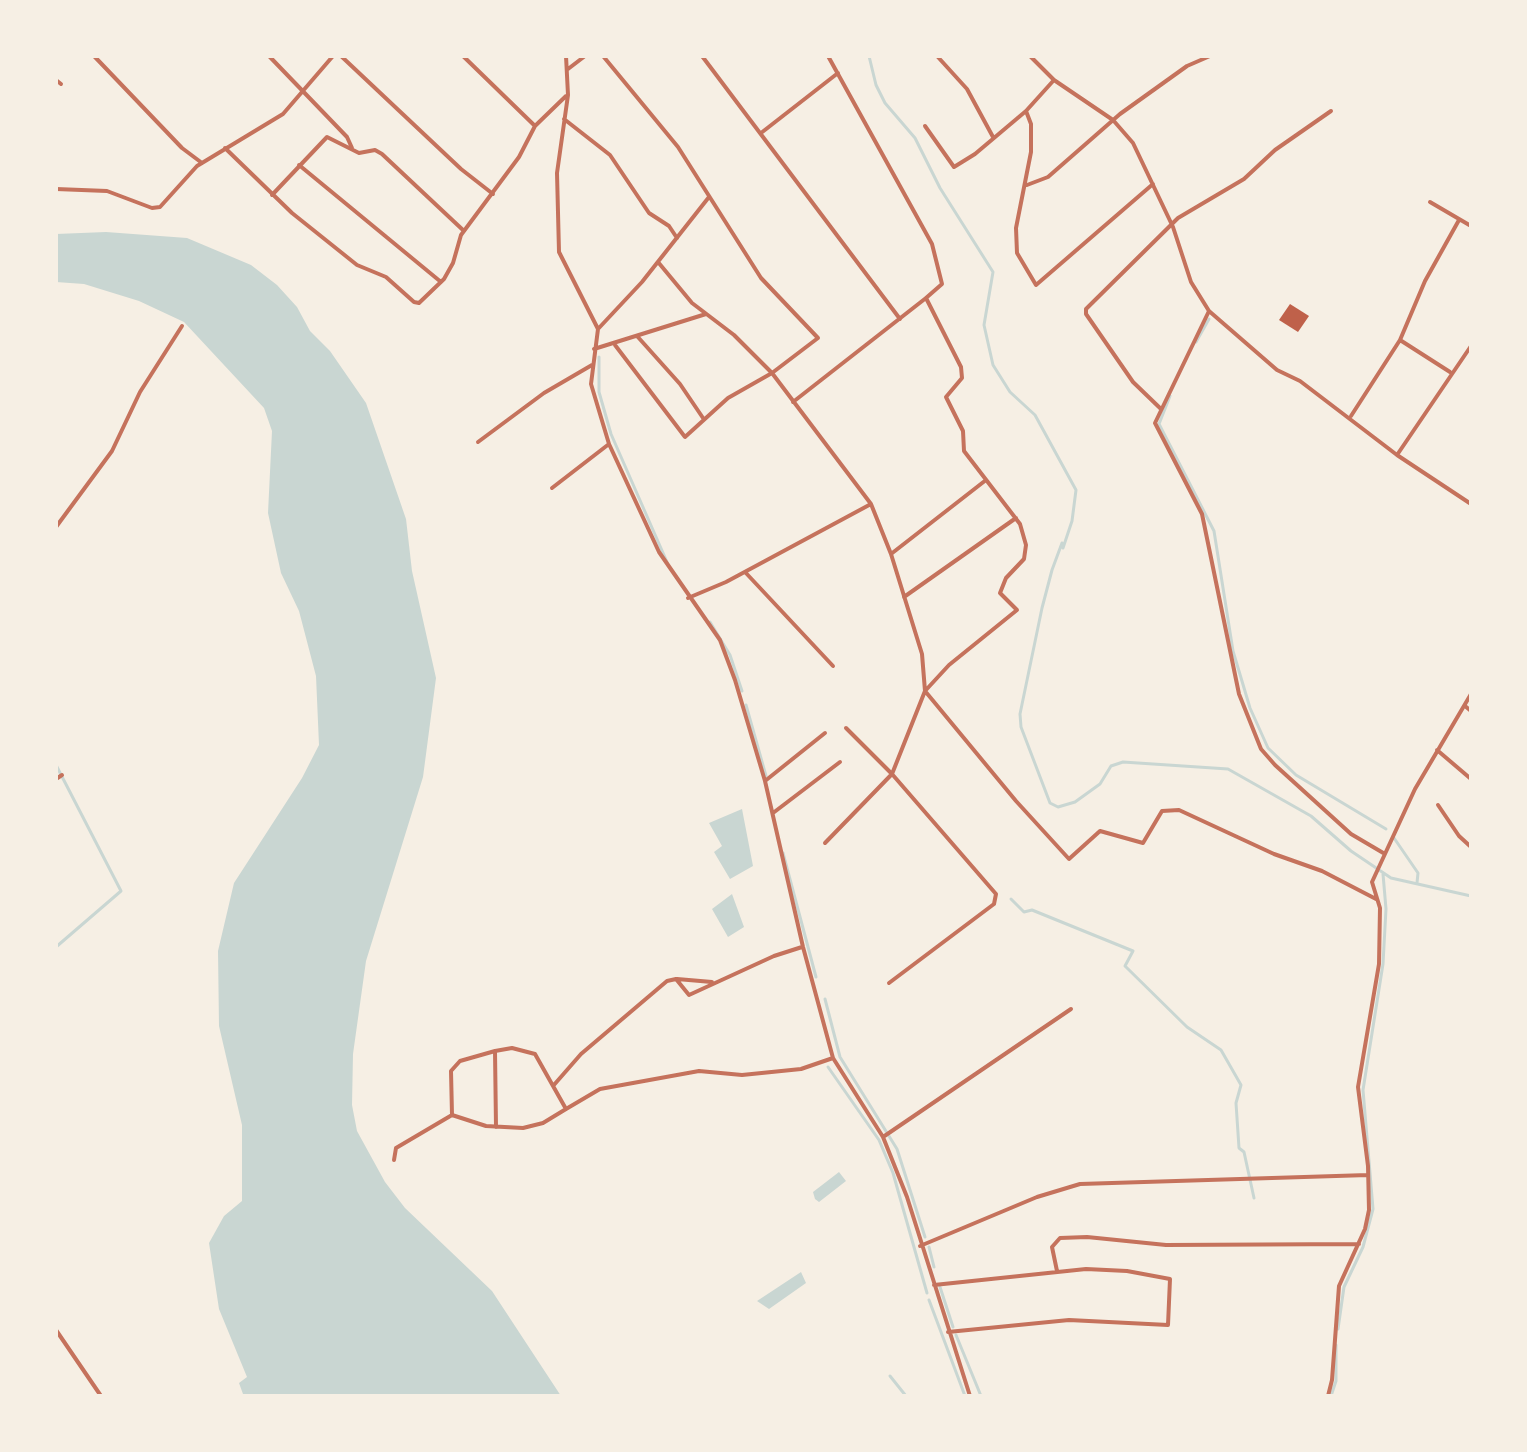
<!DOCTYPE html>
<html>
<head>
<meta charset="utf-8">
<style>
  body { margin:0 }
  #map { position:relative; width:1527px; height:1452px; overflow:hidden; background:#f6efe4; font-family:"DejaVu Sans",sans-serif }
  canvas { display:block }
  .frame { position:absolute; inset:0; border:58px solid #f6efe4; pointer-events:none }
</style>
</head>
<body>
<div id="map">
<canvas width="1527" height="1452"></canvas>
<div class="frame"></div>
</div>
<script>
const ctx = document.querySelector('canvas').getContext('2d');
ctx.lineJoin = 'round';
function paint(path, color) {
  ctx.fillStyle = color;
  ctx.fill(path, 'evenodd');
}
function toPath(rows) {
  const path = new Path2D();
  for (const r of rows) {
    path.moveTo(r[0], r[1]);
    for (let i = 2; i < r.length; i += 2) path.lineTo(r[i], r[i + 1]);
  }
  return path;
}
function trace(path, color, width, dash) {
  ctx.strokeStyle = color;
  ctx.lineWidth = width;
  ctx.lineCap = dash ? 'butt' : 'round';
  ctx.setLineDash(dash || []);
  ctx.stroke(path);
}
paint(toPath([
  [106,232,187,238,251,265,277,285,297,307,310,331,330,351,366,403,406,519,412,571,436,678,423,777,366,961,353,1054,352,1105,357,1131,385,1182,405,1208,492,1291,561,1396,243,1394,239,1383,247,1377,219,1309,209,1243,224,1216,242,1201,242,1125,219,1026,218,951,234,883,302,778,319,745,316,676,299,611,281,573,268,513,272,431,264,408,184,322,139,301,84,284,56,282,56,234],
  [742,809,753,866,730,879,714,852,722,846,709,823],
  [732,894,744,927,728,937,712,909],
  [839,1172,846,1181,819,1202,815,1199,813,1192],
  [801,1272,806,1283,769,1309,757,1301]
]), '#c9d6d2');
trace(toPath([
  [869,56,876,85,885,103,915,138,940,188,993,272,984,325,993,365,1010,392,1035,415,1076,490,1072,521,1063,548,1062,543,1052,570,1042,608,1020,714,1021,727,1050,803,1058,807,1075,802,1100,784,1111,766,1123,762,1228,769,1311,816,1351,851,1391,878,1471,896],
  [1196,342,1209,319],
  [599,357,599,392,611,434,667,562],
  [1170,396,1159,424,1214,531,1233,651,1250,708,1268,748,1296,775,1386,829],
  [710,622,730,655,742,691],
  [746,705,766,776],
  [56,765,121,891,56,947],
  [1394,838,1418,873,1417,883],
  [783,853,816,977],
  [1011,899,1024,912,1032,910,1133,951,1125,966,1187,1027,1221,1050,1241,1085,1236,1103,1239,1148,1244,1152,1254,1198],
  [825,999,840,1057,897,1149,925,1237],
  [828,1067,879,1140,893,1173,927,1293],
  [929,1247,934,1267],
  [940,1287,953,1327],
  [929,1300,965,1396],
  [1338,1329,1344,1287,1363,1247,1373,1209,1363,1090,1383,964,1386,909,1383,874],
  [956,1335,981,1396],
  [890,1376,906,1396],
  [1331,1396,1336,1381,1336,1345]
]), '#c9d6d2', 3);
paint(toPath([
  [1290,304,1309,316,1298,332,1279,320]
]), '#bf614a');
trace(toPath([
  [94,56,182,148,202,163],
  [269,56,347,137,352,148],
  [341,56,461,169,493,194],
  [463,56,535,126],
  [566,56,568,95,557,173,559,252,598,329,591,384,609,444,659,552,720,640,735,680,765,781,803,947,833,1058,883,1137,907,1197,970,1396],
  [603,56,678,147,761,278,818,338,772,373,728,398,685,437,615,345],
  [702,56,900,319],
  [937,56,967,89,993,137],
  [1030,56,1054,80,1113,120,1133,143,1173,227,1191,282,1209,311,1277,370,1300,381,1397,455,1471,504],
  [568,69,585,56],
  [56,80,61,84],
  [1054,80,1026,111,1031,124,1031,152,1016,228,1017,253,1036,285,1153,184],
  [564,119,610,155,649,213,669,226,677,238],
  [925,126,954,167,975,154,1026,111],
  [761,133,838,73],
  [225,148,292,213,357,265,386,277,414,302,419,303,444,279,453,263,461,235,519,157,535,126,566,96],
  [299,165,441,282],
  [1027,185,1048,177,1120,114,1187,66,1210,56],
  [56,189,107,191,152,208,160,207,197,166,283,114,333,56],
  [272,195,327,137,359,153,375,150,382,154,464,231],
  [1430,202,1471,226],
  [658,262,692,303,734,335,772,373,871,504,891,554,922,654,925,691,1016,801,1069,859,1100,831,1143,843,1162,811,1179,810,1274,854,1322,871,1376,899],
  [1209,311,1155,423,1202,514,1239,694,1261,749,1275,765,1351,834,1385,854],
  [598,329,642,282,709,197],
  [637,336,680,384,703,418],
  [1400,340,1450,372],
  [594,349,706,314],
  [793,402,926,298],
  [1161,409,1133,382,1086,314,1086,309,1178,218,1244,179,1275,150,1331,111],
  [1351,416,1400,340,1425,281,1459,220],
  [478,442,544,393,592,365],
  [1397,455,1471,346],
  [552,488,609,444],
  [56,527,112,451,140,392,182,326],
  [891,554,986,480],
  [745,572,833,666],
  [904,597,1016,518],
  [688,598,726,582,871,504],
  [1465,706,1471,711],
  [846,728,892,774,996,894,994,904,889,983],
  [1437,750,1471,779],
  [56,779,62,775],
  [765,781,825,733],
  [1438,805,1459,836,1471,847],
  [773,813,840,762],
  [825,843,892,774,925,691,949,665,1017,610,1000,593,1006,578,1024,559,1026,545,1020,524,964,451,963,431,946,397,962,378,961,367,926,298,942,284,932,244,828,56],
  [677,979,712,982],
  [495,1051,496,1127],
  [553,1086,581,1054,667,981,676,979,689,995,774,956,802,947],
  [452,1115,451,1071,460,1061,495,1051,512,1048,535,1054,566,1109,600,1089,699,1071,742,1075,801,1069,833,1058],
  [883,1137,1071,1009],
  [394,1160,396,1148,452,1115,486,1126,523,1128,543,1123,566,1109],
  [920,1246,1037,1197,1080,1184,1368,1175],
  [1057,1271,1052,1247,1060,1238,1087,1237,1166,1245,1359,1244],
  [934,1285,1086,1269,1127,1271,1170,1279,1168,1325,1069,1320,948,1332],
  [56,1330,101,1396],
  [1328,1396,1332,1380,1339,1286,1365,1229,1369,1210,1368,1166,1358,1087,1379,964,1380,908,1372,882,1415,789,1471,694]
]), '#c5725c', 4);
</script>
</body>
</html>
